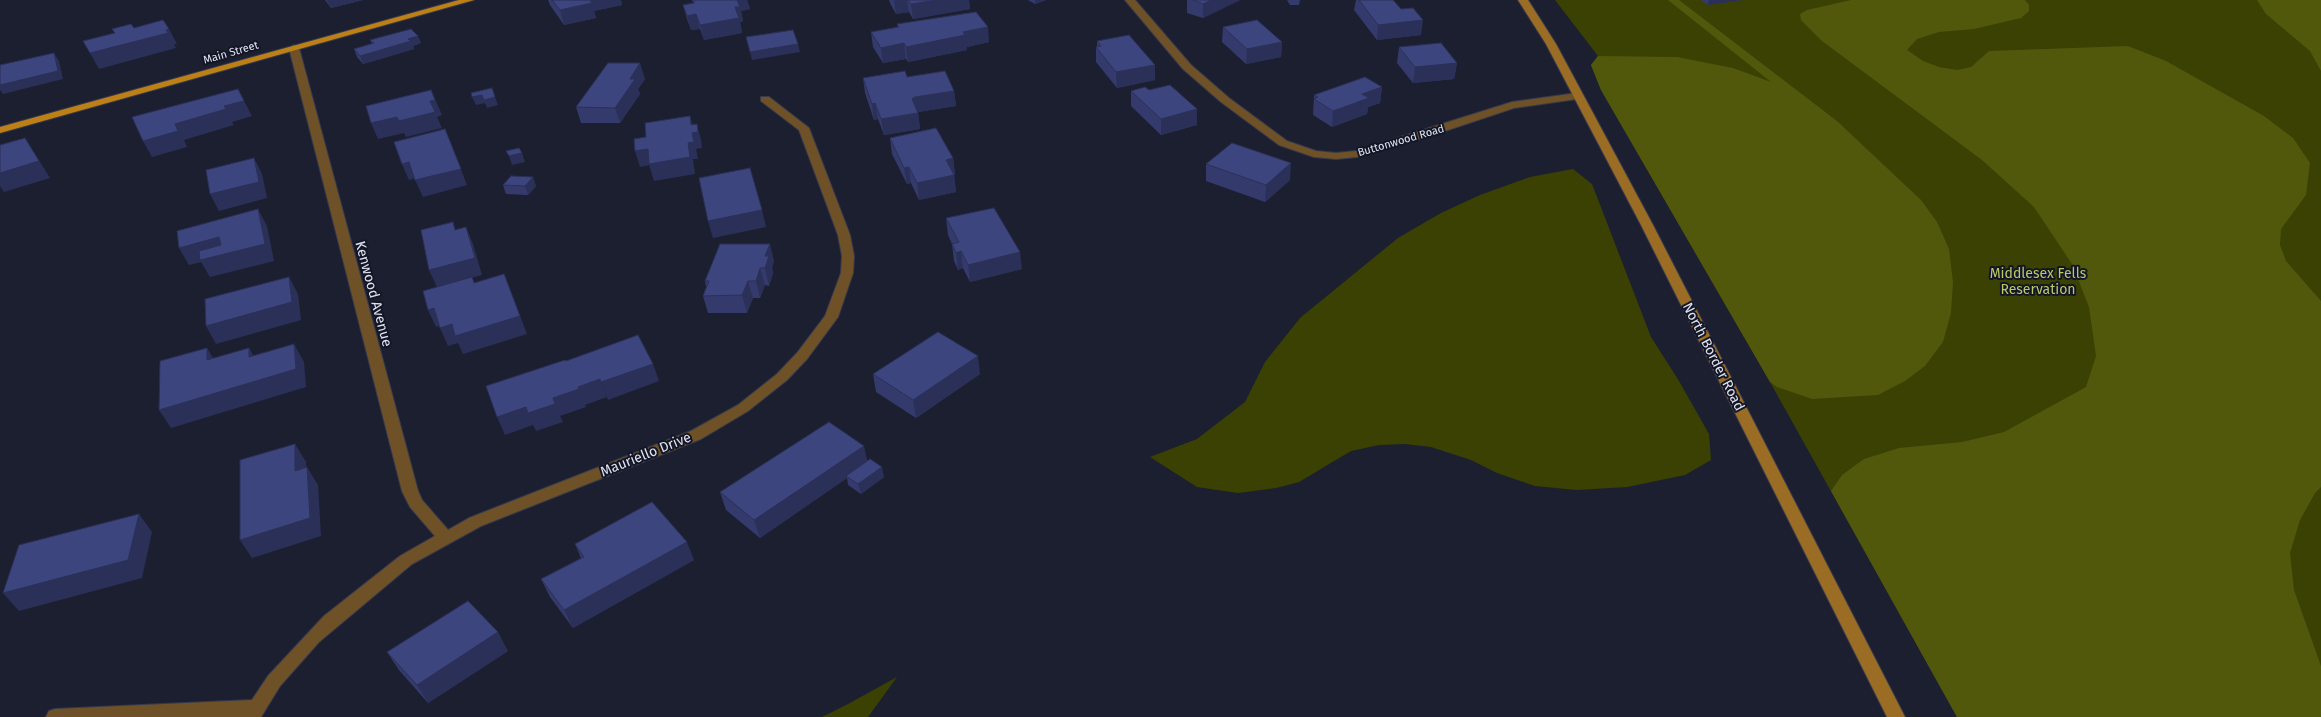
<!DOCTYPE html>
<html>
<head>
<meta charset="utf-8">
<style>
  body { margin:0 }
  canvas { display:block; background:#1c1f30 }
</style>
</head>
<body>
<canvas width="2321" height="717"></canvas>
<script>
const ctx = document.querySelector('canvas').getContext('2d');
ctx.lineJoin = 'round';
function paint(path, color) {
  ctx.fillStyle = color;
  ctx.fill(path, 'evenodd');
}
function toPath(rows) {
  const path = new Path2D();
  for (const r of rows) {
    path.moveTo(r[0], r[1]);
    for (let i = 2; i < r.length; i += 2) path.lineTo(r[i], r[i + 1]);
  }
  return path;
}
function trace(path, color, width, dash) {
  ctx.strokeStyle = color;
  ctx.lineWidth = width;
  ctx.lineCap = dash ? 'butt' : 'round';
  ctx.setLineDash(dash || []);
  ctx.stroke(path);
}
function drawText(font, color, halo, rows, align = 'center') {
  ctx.font = font + ' "Fira Sans",sans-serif';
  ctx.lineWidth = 4;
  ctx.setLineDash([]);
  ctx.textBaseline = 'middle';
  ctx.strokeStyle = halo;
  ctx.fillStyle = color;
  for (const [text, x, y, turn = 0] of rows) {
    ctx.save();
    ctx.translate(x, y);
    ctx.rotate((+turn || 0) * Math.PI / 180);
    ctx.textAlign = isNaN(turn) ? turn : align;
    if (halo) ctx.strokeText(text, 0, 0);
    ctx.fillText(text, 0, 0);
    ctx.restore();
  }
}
paint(toPath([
  [1555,0,2321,0,2321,717,1957,717,1770,382,1601,90,1591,65,1598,56],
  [1573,169,1592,184,1651,337,1679,381,1709,434,1711,460,1685,475,1627,487,1577,490,1535,486,1497,473,1471,460,1431,447,1405,444,1379,445,1351,451,1299,482,1276,488,1238,493,1197,487,1150,457,1197,439,1245,402,1265,362,1300,318,1398,238,1441,213,1480,195,1530,177],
  [897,677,868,717,822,717,848,704]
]), '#3a4102');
paint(toPath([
  [1668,0,1679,0,1837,121,1921,200,1937,222,1949,249,1953,282,1951,313,1943,342,1925,366,1905,381,1878,395,1812,399,1777,387,1770,382,1601,90,1591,65,1598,56,1677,57,1733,68,1771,82],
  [1851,0,2025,0,2029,5,2029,11,2021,18,1974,29,1939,32,1917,39,1907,50,1923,61,1939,67,1957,70,1971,67,1989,51,2128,46,2166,61,2264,116,2293,138,2310,163,2306,195,2281,229,2280,245,2286,261,2321,301,2321,487,2315,493,2300,520,2290,553,2294,590,2321,666,2321,717,1957,717,1831,491,1842,475,1864,459,1899,448,1962,442,2004,432,2086,387,2096,356,2089,307,2072,264,2034,207,1982,160,1822,41,1801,20,1800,14,1807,10],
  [2257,0,2321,0,2321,71,2310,51,2266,14]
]), '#51580c');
const minor = toPath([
  [1125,0,1135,0,1191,65,1229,98,1287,141,1316,151,1336,153,1356,151,1512,102,1577,93,1582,96,1577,99,1514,108,1433,135,1357,157,1336,159,1314,157,1279,145,1221,102,1183,69,1125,0],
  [294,45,299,48,418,491,422,500,448,530,469,518,691,431,738,405,777,374,797,353,825,316,841,273,842,256,838,235,799,130,761,101,761,97,769,97,809,128,850,235,854,256,853,273,838,317,807,359,787,380,748,411,701,439,481,526,412,564,319,642,280,686,261,717,46,717,49,711,55,709,252,700,268,676,324,616,400,556,435,536,410,507,402,491,289,48,294,45]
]);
const secondary = toPath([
  [1518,0,1528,0,1556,44,1653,225,1905,717,1887,717,1641,225,1546,44,1518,0]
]);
const primary = toPath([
  [459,0,474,0,0,133,0,127,459,0]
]);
trace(minor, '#373a4b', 2);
trace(secondary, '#373a4b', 2);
trace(primary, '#373a4b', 2);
paint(minor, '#6f5128');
paint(secondary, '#9b6c23');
paint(primary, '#bd8016');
paint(toPath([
  [325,0,363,0,331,8],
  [548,0,621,0,622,5,594,11,596,18,564,25,550,5],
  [692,0,747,0,750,9,741,11,743,21,740,22,742,33,704,40,700,29,691,30,687,19,683,5,693,3],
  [889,0,969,0,970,9,913,19,909,12,896,14,890,3],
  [1028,0,1046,0,1035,4],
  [1187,0,1240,0,1203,18,1187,13],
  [1287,0,1300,0,1299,5,1290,5],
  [1356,0,1393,0,1421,35,1377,40,1354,10],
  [1701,0,1742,0,1708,5],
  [897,24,989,42,967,47,967,50,908,62,906,59,883,63,873,47,871,32,897,27],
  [1223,27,1282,42,1281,57,1246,64,1222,42],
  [370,40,421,43,413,46,414,49,363,64,357,57,354,49,372,44],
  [1097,41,1155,80,1117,88,1096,62,1096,47,1097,46],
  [1399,47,1457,63,1454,79,1413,83,1397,63],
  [907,77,954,91,956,106,918,112,920,129,884,135,878,119,874,120,865,93,863,78],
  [645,79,638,89,640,94,620,123,581,123,576,107],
  [1382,87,1380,103,1368,107,1367,114,1332,127,1313,115,1314,95],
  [1149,90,1197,109,1197,125,1161,135,1131,106,1131,91],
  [890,138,953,158,955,175,954,175,956,192,919,200,911,183,907,184,892,154],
  [1206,164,1290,180,1265,202,1206,181],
  [503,185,536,186,528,195,506,194],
  [946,218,1022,269,970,282,963,268,958,270,954,261,952,244,948,235],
  [774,261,772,267,773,273,769,286,765,285,760,298,753,298,747,313,708,313,703,296,706,287,705,281],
  [873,374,980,374,916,418,876,392],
  [867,461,884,477,861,494,848,485,847,478,760,538,726,510,720,492],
  [575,544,694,560,573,628,550,597,541,579,581,558],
  [508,651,428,703,399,670,387,652]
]), '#343b6c');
paint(toPath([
  [327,0,363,0,331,8],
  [588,0,621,0,622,5,594,11,596,18,564,25,560,10],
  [737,0,747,0,750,9,741,11,743,21,740,22,742,33,704,40,700,25,735,7],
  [894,0,907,0,909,12,896,14],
  [937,0,969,0,970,9,913,19,911,4],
  [1035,0,1046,0,1035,4],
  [1211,0,1240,0,1203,18,1203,4],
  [1709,0,1742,0,1708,5],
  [696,14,700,29,691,30,687,16],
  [1423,20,1421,35,1377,40,1378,25],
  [988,27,989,42,967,47,967,50,908,62,906,47,963,32],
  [169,29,177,44,174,44,176,48,99,69,90,53],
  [418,36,421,43,413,46,414,49,363,64,360,56],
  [1282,42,1281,57,1246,64,1247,49],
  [904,43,906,59,883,63,881,48],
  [798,44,800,52,752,60,750,52],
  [54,53,59,61,63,79,3,94,0,90,0,85],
  [640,63,645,79,638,89,640,94,620,123,615,108,630,79],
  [1457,63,1454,79,1413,83,1415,67],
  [1155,65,1155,80,1117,88,1116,72],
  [1382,87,1380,103,1368,107,1367,114,1332,127,1333,111,1362,94],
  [431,90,442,115,437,117,442,128,406,137,404,133,378,139,371,123,430,101],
  [954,91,956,106,918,112,920,129,884,135,881,119,915,97],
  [482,95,495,97,498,105,487,108,485,103,476,105,472,97],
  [244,101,252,116,232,122,234,125,184,140,187,147,152,157,143,141,175,124,224,106],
  [875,103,878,119,874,120,872,104],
  [1197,109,1197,125,1161,135,1161,119],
  [690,116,695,133,697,124,701,140,702,148,696,149,698,159,693,159,695,174,654,181,649,165,640,167,635,151,688,143,691,125],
  [445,129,467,185,423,197,415,180],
  [25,138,50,178,4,192,0,186,0,173],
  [522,153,525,162,512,165,509,156],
  [254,158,262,174,267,198,219,211,210,194],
  [953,158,955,175,948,176,946,160],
  [409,162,416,178,409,180,402,164],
  [1291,163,1290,180,1265,202,1266,185],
  [909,167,911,183,907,184,904,168],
  [954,175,956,192,919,200,917,183],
  [533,177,536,186,528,195,525,186],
  [258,209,267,226,274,261,210,277,201,262,189,265,179,248],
  [762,210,766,227,713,238,708,221],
  [466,227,473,244,482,275,437,287,429,270],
  [770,244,774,261,772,267,773,273,769,286,765,268,765,256],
  [961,251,963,268,958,270,956,253],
  [1020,252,1022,269,970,282,968,265],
  [760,268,765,285,760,298,756,281],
  [504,274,527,334,463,354,458,343,448,346,440,328],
  [289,277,298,294,301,320,216,344,206,326],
  [748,281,753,298,747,313,742,295],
  [434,308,442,325,436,327,428,310],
  [294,344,304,362,306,387,171,428,159,410],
  [207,348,218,366,207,360],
  [249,348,259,366,249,357],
  [978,356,980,374,916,418,913,400],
  [653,364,659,381,608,400,601,382],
  [600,379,607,397,585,405,586,407,560,416,563,422,536,431,533,425,505,435,497,417,553,398,578,387],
  [295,444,306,462,307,489,295,471],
  [864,446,868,464,846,476,847,478,760,538,754,520],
  [307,467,318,485,321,536,252,558,240,540],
  [882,467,884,477,861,494,858,484],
  [139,514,152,532,142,578,19,611,3,593],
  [687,542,694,560,573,628,564,610],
  [498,632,508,651,428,703,417,685]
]), '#2b3058');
const building = toPath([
  [552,0,590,0,592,3,560,10,552,0],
  [694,0,737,0,740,7,735,7,739,18,700,25,696,14,687,16,683,5,694,3,694,0],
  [908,0,937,0,911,4,908,0],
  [1193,0,1211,0,1203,4,1193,0],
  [1359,0,1393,0,1401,9,1413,8,1423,20,1378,25,1359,0],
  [976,12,988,27,963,32,965,35,906,47,904,43,881,48,871,32,899,27,897,24,976,12],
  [163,20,169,29,166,30,168,33,90,53,83,41,115,33,112,29,131,24,134,28,163,20],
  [1257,20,1282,42,1247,49,1223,27,1257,20],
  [411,29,418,36,408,39,411,41,360,56,354,49,374,43,370,40,411,29],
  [793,30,798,44,750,52,746,37,793,30],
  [1129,35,1155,65,1116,72,1096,47,1101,46,1097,41,1129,35],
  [1441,43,1457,63,1415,67,1399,47,1441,43],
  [54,53,58,71,0,85,0,65,54,53],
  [608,63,640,63,630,79,635,79,615,108,576,107,608,63],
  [905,71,907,77,945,71,954,91,915,97,912,99,918,113,881,119,875,103,872,104,863,78,905,71],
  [1365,77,1382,87,1362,94,1369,98,1333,111,1314,99,1318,97,1314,95,1365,77],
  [1170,85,1197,109,1161,119,1131,91,1145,87,1149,90,1170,85],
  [492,88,495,97,484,100,482,95,472,97,471,93,492,88],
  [238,89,244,101,224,106,226,109,175,124,178,131,143,141,132,117,238,89],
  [431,90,435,100,430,101,435,112,399,121,397,117,371,123,366,106,431,90],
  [690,116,691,125,697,124,698,132,692,133,694,142,688,143,690,157,649,164,648,149,635,151,634,139,646,137,645,123,690,116],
  [936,128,953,158,946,160,954,175,917,183,909,167,904,168,890,138,936,128],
  [445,129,461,169,415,180,409,162,402,164,394,142,445,129],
  [25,138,39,161,0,173,0,145,25,138],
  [1232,143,1291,163,1266,185,1206,164,1232,143],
  [519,148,522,153,509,156,506,151,519,148],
  [254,158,259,182,210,194,206,170,254,158],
  [750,168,762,210,708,221,699,178,750,168],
  [511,176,533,177,525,186,503,185,511,176],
  [994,208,1020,252,968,265,961,251,956,253,952,244,959,242,946,218,994,208],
  [258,209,265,244,200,260,199,251,221,245,219,237,179,248,177,231,258,209],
  [453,222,455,230,466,227,475,258,429,270,421,230,453,222],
  [720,244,770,244,765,256,769,256,765,268,760,268,756,281,748,281,742,295,703,296,709,281,705,281,720,244],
  [504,274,520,316,455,336,452,324,440,328,434,308,428,310,423,291,472,277,474,283,504,274],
  [289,277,292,302,206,326,205,299,289,277],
  [938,332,978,356,913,400,873,374,938,332],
  [638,335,653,364,601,382,600,379,578,387,579,389,553,398,555,404,528,413,526,407,497,417,486,386,565,360,566,361,638,335],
  [294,344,296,369,159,410,160,361,207,348,207,360,249,348,249,357,294,344],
  [829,422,864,446,754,520,720,492,829,422],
  [295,444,295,471,307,467,310,518,240,540,240,460,295,444],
  [870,459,882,467,858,484,846,476,870,459],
  [652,502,687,542,564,610,541,579,584,557,575,544,652,502],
  [139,514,128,560,3,593,19,545,139,514],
  [468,601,498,632,417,685,387,652,468,601]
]);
paint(building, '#3d457e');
trace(building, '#2b3058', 1);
drawText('11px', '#dfe2ee', '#131626', [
  ["Main Street",231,53,-16],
  ["Buttonwood Road",1401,141,-16]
]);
drawText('14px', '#bac865', '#131626', [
  ["Middlesex Fells",2038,274],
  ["Reservation",2038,290]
]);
drawText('14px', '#dfe2ee', '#131626', [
  ["Kenwood Avenue",373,294,75],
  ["North Border Road",1713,357,63],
  ["Mauriello Drive",646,455,-22]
]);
</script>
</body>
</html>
